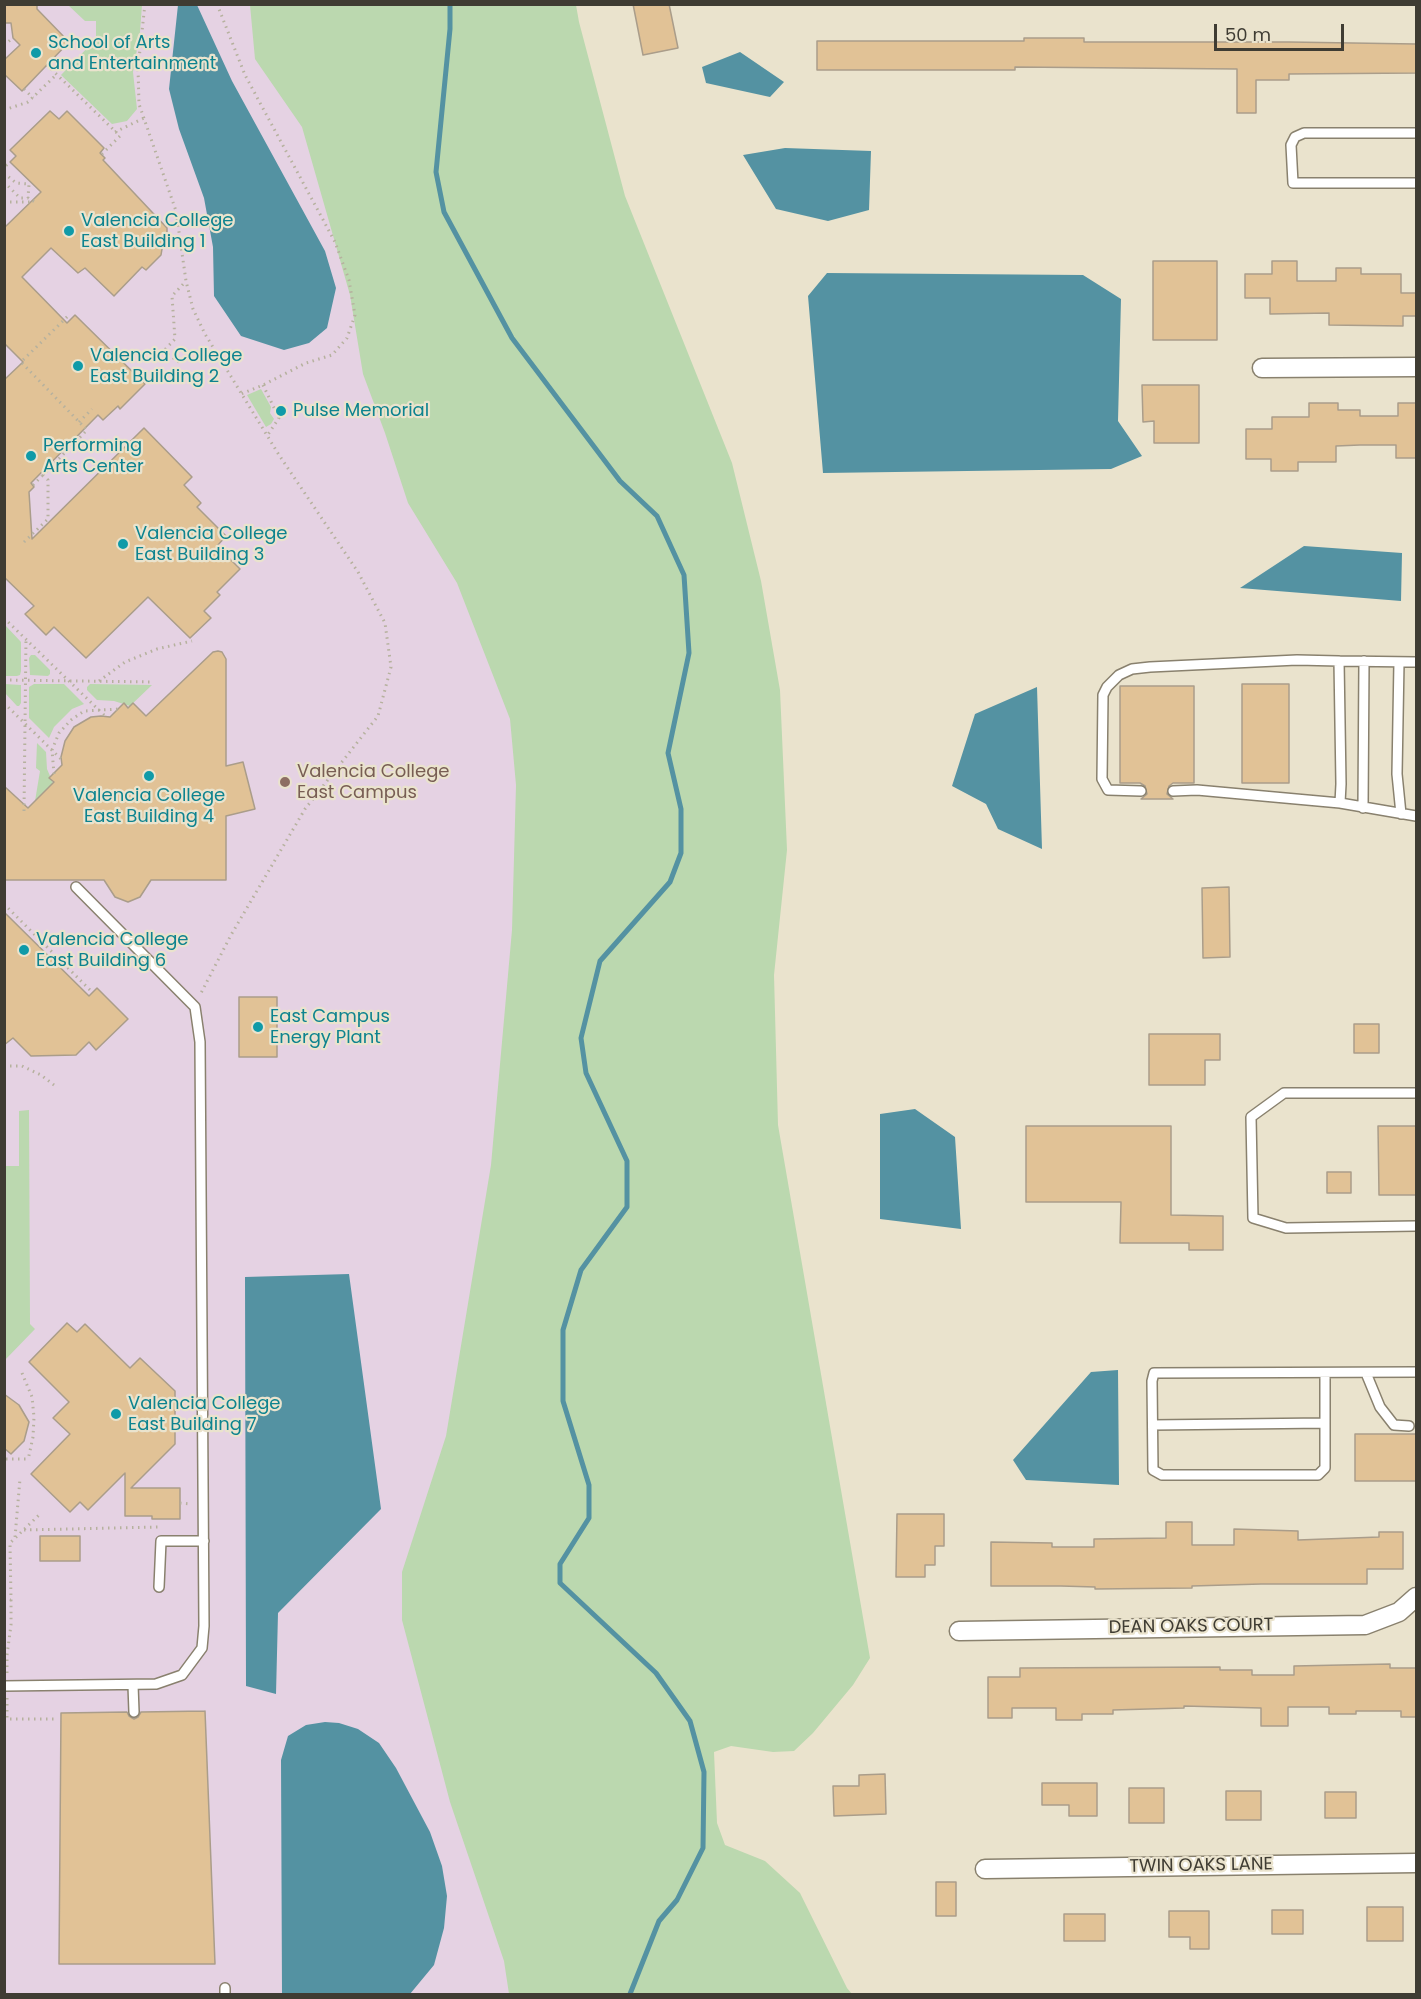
<!DOCTYPE html>
<html>
<head>
<meta charset="utf-8">
<style>
  body { margin:0 }
  #map { position:relative; width:1421px; height:1999px; overflow:hidden; background:#eae3cd; font-family:Poppins,sans-serif }
  canvas { display:block }
  .frame { position:absolute; inset:0; border:6px solid #3f3c33; pointer-events:none }
  .scale { position:absolute; left:1214px; top:24px; width:130px; height:27px; box-sizing:border-box; border:3px solid #3f3c33; border-top:0; padding-left:8px; font-size:18px; line-height:21px; white-space:nowrap; color:#3f3c33; -webkit-text-stroke:4px #eae3cd; paint-order:stroke }
</style>
</head>
<body>
<div id="map">
<canvas width="1421" height="1999"></canvas>
<div class="frame"></div>
<div class="scale">50 m</div>
</div>
<script>
const ctx = document.querySelector('canvas').getContext('2d');
ctx.lineJoin = 'round';
function paint(path, color) {
  ctx.fillStyle = color;
  ctx.fill(path, 'evenodd');
}
function toPath(rows) {
  const path = new Path2D();
  for (const r of rows) {
    path.moveTo(r[0], r[1]);
    for (let i = 2; i < r.length; i += 2) path.lineTo(r[i], r[i + 1]);
  }
  return path;
}
function trace(path, color, width, dash) {
  ctx.strokeStyle = color;
  ctx.lineWidth = width;
  ctx.lineCap = dash ? 'butt' : 'round';
  ctx.setLineDash(dash || []);
  ctx.stroke(path);
}
function drawText(font, color, halo, rows, align = 'center') {
  ctx.font = font + ' Poppins,sans-serif';
  ctx.lineWidth = 4.5;
  ctx.setLineDash([]);
  ctx.textBaseline = 'middle';
  ctx.strokeStyle = halo;
  ctx.fillStyle = color;
  for (const [text, x, y, turn = 0] of rows) {
    ctx.save();
    ctx.translate(x, y);
    ctx.rotate((+turn || 0) * Math.PI / 180);
    ctx.textAlign = isNaN(turn) ? turn : align;
    if (halo) ctx.strokeText(text, 0, 0);
    ctx.fillText(text, 0, 0);
    ctx.restore();
  }
}
paint(toPath([
  [5,5,545,5,595,1994,5,1994]
]), '#e5d2e3');
paint(toPath([
  [68,5,142,5,140,32,133,72,137,109,127,121,112,124,61,75,96,39,96,21,85,21],
  [250,5,576,5,579,22,625,196,732,463,761,581,780,690,787,850,774,975,778,1125,870,1658,853,1685,813,1733,794,1751,773,1752,731,1746,714,1752,717,1823,725,1845,765,1861,800,1893,847,1988,852,1994,509,1994,504,1961,450,1802,402,1620,402,1572,446,1436,491,1165,512,930,516,785,510,719,457,583,408,503,385,433,363,374,350,295,302,127,255,59],
  [261,389,271,407,270,413,274,419,271,424,266,427,247,395],
  [5,625,21,642,21,671,20,675,17,676,5,676],
  [31,655,35,655,50,670,50,674,48,676,30,675,29,658],
  [5,684,21,685,21,703,19,706,17,706,5,693],
  [34,684,64,684,84,704,72,709,54,727,49,738,29,718,29,687],
  [90,684,152,685,130,706,114,701,97,700,87,690,87,687],
  [37,743,46,752,47,769,53,783,35,801,40,771,36,768],
  [29,1110,30,1324,35,1329,5,1360,5,1166,19,1166,19,1111]
]), '#bbd8af');
paint(toPath([
  [178,5,197,5,232,81,325,251,336,288,327,328,309,343,284,350,241,336,214,296,213,247,204,198,179,129,169,89],
  [740,52,784,82,770,97,706,83,702,67],
  [785,148,871,151,869,210,828,221,776,209,743,155],
  [827,273,1083,275,1121,299,1118,421,1142,456,1111,469,823,473,808,296],
  [1304,546,1402,553,1401,601,1240,588],
  [1037,687,1042,849,998,829,986,804,952,786,975,714],
  [915,1109,955,1137,961,1229,880,1219,880,1114],
  [349,1274,381,1509,278,1613,276,1694,246,1686,245,1277],
  [1118,1370,1119,1485,1026,1480,1013,1460,1091,1372],
  [325,1722,339,1723,358,1729,379,1743,396,1768,430,1832,442,1866,447,1896,444,1928,434,1965,410,1994,282,1994,281,1760,288,1736,306,1725]
]), '#5492a2');
trace(toPath([
  [450,4,450,29,436,172,444,212,512,338,620,481,657,516,684,575,689,653,668,753,681,809,681,853,670,882,600,961,581,1038,586,1073,627,1161,627,1207,581,1270,563,1330,563,1401,589,1485,589,1518,560,1564,560,1583,656,1673,690,1721,704,1772,703,1848,677,1900,659,1921,630,1994]
]), '#5492a2', 5);
const building = toPath([
  [4,4,37,4,37,9,69,42,22,91,4,74,4,60,20,45,13,38,11,23,4,23,4,4],
  [633,4,669,4,678,48,643,55,633,4],
  [1024,38,1084,38,1084,42,1289,42,1416,44,1416,73,1289,74,1289,80,1256,80,1256,113,1237,113,1237,69,1015,67,1015,70,817,70,817,41,1024,41,1024,38],
  [50,111,59,119,67,111,104,148,100,153,105,158,103,160,167,228,167,238,163,243,161,255,146,270,142,267,114,296,85,268,78,273,51,248,22,277,67,323,75,315,145,384,120,409,118,406,103,420,98,415,31,483,34,487,29,492,32,539,144,428,192,477,184,485,201,503,197,507,226,536,217,546,240,569,217,592,220,595,204,611,211,618,190,638,148,597,86,658,54,627,46,635,25,614,34,606,4,577,4,380,23,362,4,343,4,228,41,192,10,162,16,156,10,150,50,111],
  [1153,261,1217,261,1217,340,1153,340,1153,261],
  [1272,261,1297,261,1297,281,1336,281,1336,268,1361,268,1361,274,1401,274,1401,293,1416,293,1416,316,1403,316,1403,326,1329,325,1329,313,1270,314,1270,298,1245,298,1245,274,1272,274,1272,261],
  [1142,385,1199,385,1199,443,1154,443,1154,421,1143,422,1142,385],
  [1309,403,1338,403,1338,410,1360,410,1360,416,1398,416,1398,403,1416,403,1416,458,1396,458,1396,445,1360,445,1336,446,1336,462,1298,462,1298,471,1271,471,1271,459,1246,459,1246,429,1272,429,1272,417,1309,417,1309,403],
  [218,651,222,652,226,659,226,766,243,762,255,809,226,816,226,880,151,880,140,897,128,902,115,897,104,880,4,880,4,786,28,808,54,782,49,778,62,765,61,757,65,741,74,727,91,717,101,716,110,717,124,703,128,708,133,703,146,716,213,652,218,651],
  [1242,684,1289,684,1289,783,1242,783,1242,684],
  [1120,686,1194,686,1194,783,1173,783,1169,786,1167,794,1173,799,1141,799,1147,794,1145,786,1140,783,1120,783,1120,686],
  [1229,887,1230,957,1203,958,1202,888,1229,887],
  [4,912,89,996,97,988,128,1019,96,1050,89,1042,76,1055,31,1056,13,1038,4,1045,4,912],
  [239,997,277,997,277,1057,239,1057,239,997],
  [1354,1024,1379,1024,1379,1053,1354,1053,1354,1024],
  [1149,1034,1220,1034,1220,1060,1205,1060,1205,1085,1149,1085,1149,1034],
  [1026,1126,1171,1126,1171,1215,1223,1216,1223,1250,1189,1250,1189,1243,1120,1243,1121,1202,1026,1202,1026,1126],
  [1378,1126,1416,1126,1416,1195,1379,1195,1378,1126],
  [1327,1172,1351,1172,1351,1193,1327,1193,1327,1172],
  [67,1323,77,1332,85,1324,130,1368,140,1358,175,1391,175,1444,131,1488,180,1488,180,1519,152,1519,152,1516,125,1516,125,1473,88,1510,80,1502,70,1512,31,1474,70,1434,53,1418,69,1402,29,1362,67,1323],
  [4,1394,19,1405,29,1422,24,1441,11,1454,4,1448,4,1394],
  [1355,1434,1416,1434,1416,1481,1355,1481,1355,1434],
  [897,1514,944,1514,944,1546,935,1546,935,1565,925,1565,925,1577,896,1577,897,1514],
  [1166,1522,1192,1522,1192,1545,1234,1545,1234,1529,1298,1531,1298,1540,1379,1537,1379,1532,1403,1532,1403,1569,1367,1569,1367,1584,1261,1584,1192,1586,1192,1588,1095,1589,1095,1587,1061,1586,991,1586,991,1542,1052,1543,1052,1547,1094,1547,1094,1539,1166,1538,1166,1522],
  [40,1536,80,1536,80,1561,40,1561,40,1536],
  [1390,1664,1390,1668,1416,1668,1416,1717,1401,1717,1401,1711,1356,1711,1356,1714,1329,1714,1329,1707,1288,1707,1288,1726,1261,1726,1261,1708,1184,1706,1184,1708,1113,1710,1113,1714,1082,1714,1082,1720,1056,1720,1056,1708,1012,1708,1012,1718,988,1718,988,1677,1020,1677,1020,1668,1220,1667,1220,1670,1252,1670,1252,1675,1294,1675,1294,1666,1390,1664],
  [205,1711,215,1964,59,1964,61,1713,127,1712,129,1716,134,1719,138,1717,141,1712,205,1711],
  [885,1774,886,1814,834,1816,833,1786,859,1786,859,1775,885,1774],
  [1042,1783,1097,1783,1097,1816,1069,1816,1069,1805,1042,1805,1042,1783],
  [1129,1788,1164,1788,1164,1823,1129,1823,1129,1788],
  [1226,1791,1261,1791,1261,1820,1226,1820,1226,1791],
  [1325,1792,1356,1792,1356,1818,1325,1818,1325,1792],
  [936,1882,956,1882,956,1916,936,1916,936,1882],
  [1367,1907,1403,1907,1403,1941,1367,1941,1367,1907],
  [1272,1910,1303,1910,1303,1934,1272,1934,1272,1910],
  [1169,1911,1209,1911,1209,1949,1190,1949,1190,1937,1169,1937,1169,1911],
  [1064,1914,1105,1914,1105,1941,1064,1941,1064,1914]
]);
paint(building, '#e1c296');
trace(building, '#aa9d8a', 1.5);
const lane = toPath([
  [1416,133,1304,133,1295,137,1291,145,1293,183,1416,183],
  [1399,662,1397,774,1401,814],
  [1416,662,1339,661,1341,784,1340,803,1416,816],
  [1141,791,1108,790,1102,779,1103,695,1107,687,1119,675,1132,669,1150,667,1297,660,1339,661],
  [1173,791,1197,790,1340,803],
  [1363,808,1364,661],
  [1416,1093,1284,1093,1251,1117,1253,1218,1286,1228,1416,1226],
  [1325,1373,1325,1468,1318,1475,1162,1475,1153,1470,1152,1381,1154,1373,1416,1372],
  [1366,1373,1380,1407,1394,1425,1409,1426],
  [1153,1425,1325,1423],
  [159,1587,161,1541,204,1541],
  [133,1685,134,1712],
  [4,1686,156,1684,182,1675,202,1648,204,1626,200,1042,195,1007,76,887],
  [225,1988,225,1994]
]);
const street = toPath([
  [1262,368,1416,367],
  [959,1631,1365,1625,1399,1612,1416,1597],
  [985,1869,1416,1863]
]);
trace(lane, '#89816e', 12);
trace(street, '#89816e', 21);
trace(toPath([
  [145,4,138,68,139,104,176,211,186,281,193,309,205,334,279,455,358,572,385,623,391,667,378,716,305,809,231,935,200,995],
  [217,4,245,75,335,242,349,280,355,315,347,338,332,355,306,363,263,385,241,394],
  [4,45,13,38],
  [47,65,120,136,102,154],
  [24,89,33,98],
  [4,110,28,102,56,75],
  [115,132,144,118],
  [4,161,8,164,4,167],
  [4,173,16,183,29,184,28,198],
  [4,182,20,198,28,198,37,203],
  [4,202,32,202],
  [163,351,182,364],
  [148,352,156,359,175,339,172,296,186,281],
  [263,385,279,418,267,436],
  [79,422,92,409],
  [33,485,42,476],
  [24,542,48,519,48,480,43,475,87,430,21,362,68,316],
  [4,618,106,717],
  [4,680,154,682],
  [99,681,125,662,157,649,192,641],
  [4,703,61,759],
  [54,774,52,750,59,733,71,720,84,711,119,709],
  [24,811,26,638],
  [4,904,92,992],
  [4,1066,22,1066,41,1075,54,1085],
  [22,1373,32,1397,34,1417,33,1437,28,1460],
  [6,1459,28,1459],
  [180,1503,190,1504],
  [24,1530,158,1527],
  [15,1537,20,1479],
  [4,1600,11,1600,10,1543,39,1515],
  [7,1673,7,1655,11,1625,11,1600],
  [7,1698,7,1719,57,1719]
]), '#b6b19e', 3, [1.5, 4.5]);
trace(lane, '#fff', 9);
trace(street, '#fff', 18);
for (const [x, y, r, color] of [
  [36,53,6,"#0f9aa8"],
  [69,231,6,"#0f9aa8"],
  [78,366,6,"#0f9aa8"],
  [281,411,6,"#0f9aa8"],
  [31,456,6,"#0f9aa8"],
  [123,544,6,"#0f9aa8"],
  [149,776,6,"#0f9aa8"],
  [285,782,6,"#8d6e63"],
  [24,950,6,"#0f9aa8"],
  [258,1027,6,"#0f9aa8"],
  [116,1414,6,"#0f9aa8"]
]) {
  const dot = new Path2D();
  dot.arc(x, y, r, 0, 2 * Math.PI);
  ctx.fillStyle = color;
  ctx.fill(dot);
  trace(dot, '#eae3cd', 2);
}
drawText('18px', '#0d838f', '#eae3cd', [
  ["School of Arts",48,43],
  ["and Entertainment",48,64],
  ["Valencia College",81,221],
  ["East Building 1",81,242],
  ["Valencia College",90,356],
  ["East Building 2",90,377],
  ["Pulse Memorial",293,411],
  ["Performing",43,446],
  ["Arts Center",43,467],
  ["Valencia College",135,534],
  ["East Building 3",135,555],
  ["Valencia College",149,796,"center"],
  ["East Building 4",149,817,"center"],
  ["Valencia College",36,940],
  ["East Building 6",36,961],
  ["East Campus",270,1017],
  ["Energy Plant",270,1038],
  ["Valencia College",128,1404],
  ["East Building 7",128,1425]
], 'left');
drawText('18px', '#785e54', '#eae3cd', [
  ["Valencia College",297,772],
  ["East Campus",297,793]
], 'left');
drawText('18px', '#3f3c33', '#eae3cd', [
  ["DEAN OAKS COURT",1191,1627,-1],
  ["TWIN OAKS LANE",1201,1866,-1]
]);
</script>
</body>
</html>
